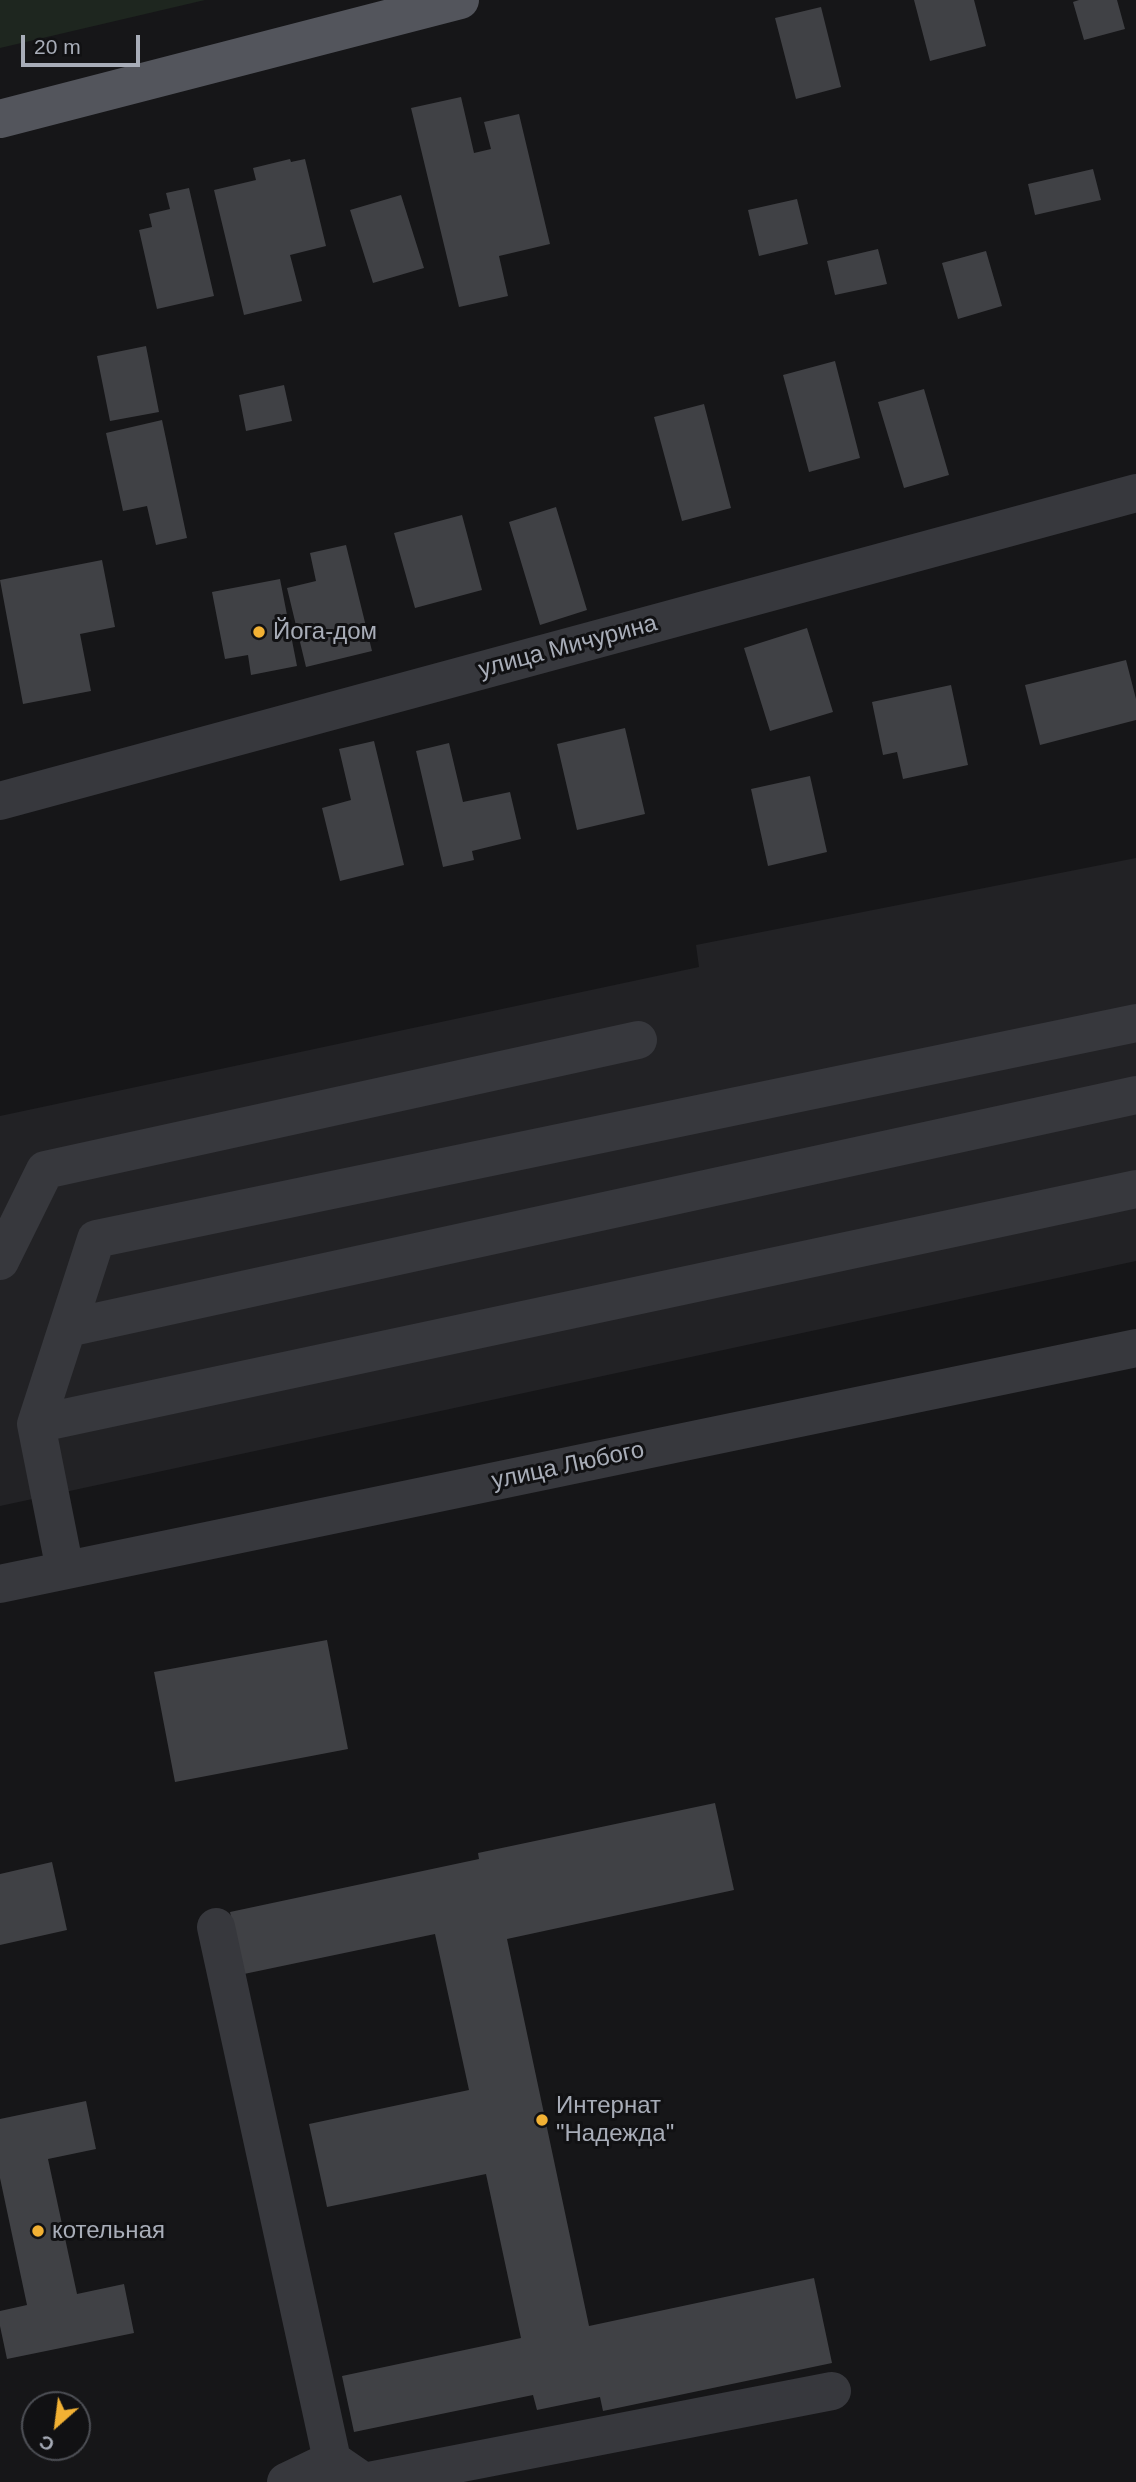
<!DOCTYPE html>
<html>
<head>
<meta charset="utf-8">
<style>
  body { margin:0 }
  #map { position:relative; width:1136px; height:2482px; overflow:hidden; background:#161618; font-family:Helvetica,sans-serif }
  canvas { display:block }
  .north { position:absolute; left:21px; top:2391px; width:70px; height:70px; box-sizing:border-box; background:#111113; border:2px solid #4d4f55; border-radius:50%; rotate:208deg; font-size:19px; font-weight:700; line-height:28px; text-align:center; color:#a8adb8 }
  .north::after { content:''; display:block; margin:auto; width:24px; height:32px; background:#f2b134; clip-path:polygon(50% 0,100% 100%,50% 72%,0 100%) }
  .scale { position:absolute; left:21px; top:35px; width:119px; height:32px; box-sizing:border-box; border:4px solid #a8adb8; border-top:0; padding-left:9px; font-size:21px; line-height:24px; white-space:nowrap; color:#a8adb8; -webkit-text-stroke:5px #111113; paint-order:stroke }
</style>
</head>
<body>
<div id="map">
<canvas width="1136" height="2482"></canvas>
<div class="north">С</div>
<div class="scale">20 m</div>
</div>
<script>
const ctx = document.querySelector('canvas').getContext('2d');
ctx.lineJoin = 'round';
function paint(path, color) {
  ctx.fillStyle = color;
  ctx.fill(path, 'evenodd');
}
function toPath(rows) {
  const path = new Path2D();
  for (const r of rows) {
    path.moveTo(r[0], r[1]);
    for (let i = 2; i < r.length; i += 2) path.lineTo(r[i], r[i + 1]);
  }
  return path;
}
function trace(path, color, width, dash) {
  ctx.strokeStyle = color;
  ctx.lineWidth = width;
  ctx.lineCap = dash ? 'butt' : 'round';
  ctx.setLineDash(dash || []);
  ctx.stroke(path);
}
function drawText(font, color, halo, rows, align = 'center') {
  ctx.font = font + ' Helvetica,sans-serif';
  ctx.lineWidth = 6;
  ctx.setLineDash([]);
  ctx.textBaseline = 'middle';
  ctx.strokeStyle = halo;
  ctx.fillStyle = color;
  for (const [text, x, y, turn = 0] of rows) {
    ctx.save();
    ctx.translate(x, y);
    ctx.rotate((+turn || 0) * Math.PI / 180);
    ctx.textAlign = isNaN(turn) ? turn : align;
    if (halo) ctx.strokeText(text, 0, 0);
    ctx.fillText(text, 0, 0);
    ctx.restore();
  }
}
paint(toPath([
  [1136,858,1136,1261,0,1506,0,1116,699,967,696,945]
]), '#222225');
paint(toPath([
  [0,0,205,0,0,48]
]), '#1e261f');
paint(toPath([
  [914,0,974,0,986,46,930,61],
  [1079,0,1117,0,1125,29,1084,40,1073,2],
  [821,7,841,87,796,99,775,18],
  [461,97,474,153,491,149,484,122,519,114,550,244,499,256,508,296,459,307,411,108],
  [290,159,291,162,305,159,326,246,290,255,302,301,244,315,214,190,256,180,253,168],
  [1093,169,1101,200,1035,215,1028,184],
  [189,188,214,296,157,309,139,230,152,227,149,214,170,209,166,193],
  [401,195,424,268,373,283,350,210],
  [797,199,808,244,759,256,748,210],
  [878,249,887,284,835,295,827,261],
  [986,251,1002,306,958,319,942,263],
  [146,346,159,412,110,421,97,356],
  [835,361,860,458,809,472,783,375],
  [284,385,292,421,246,431,239,395],
  [924,389,949,475,904,488,878,402],
  [704,404,731,508,682,521,654,417],
  [162,420,187,538,156,545,147,506,123,511,106,433],
  [556,507,587,610,540,625,509,522],
  [462,515,482,590,415,608,394,533],
  [346,545,372,651,306,667,287,588,316,581,310,553],
  [102,560,115,627,80,634,91,691,23,704,0,580],
  [280,579,297,666,251,675,248,655,225,659,212,592],
  [807,628,833,712,770,731,744,648],
  [1126,660,1136,699,1136,720,1040,745,1025,685],
  [951,685,968,765,903,779,897,752,883,755,872,702],
  [625,728,645,814,577,830,557,744],
  [374,741,404,865,340,881,322,808,351,800,339,749],
  [449,743,463,802,510,792,521,839,472,851,474,860,443,867,416,751],
  [810,776,827,852,768,866,751,789],
  [327,1640,348,1749,175,1782,154,1672],
  [715,1803,734,1890,507,1939,589,2326,814,2278,832,2363,603,2411,600,2397,537,2410,533,2395,354,2432,342,2376,521,2338,486,2174,327,2207,309,2124,469,2090,435,1934,244,1974,230,1912,479,1859,478,1853],
  [52,1862,67,1930,0,1945,0,1874],
  [86,2101,96,2149,48,2159,77,2294,124,2284,134,2333,7,2359,0,2326,0,2311,27,2305,0,2178,0,2119]
]), '#404145');
trace(toPath([
  [0,801,1136,493],
  [0,1261,45,1170,638,1040],
  [68,1328,1136,1095],
  [36,1424,1136,1189],
  [65,1570,36,1424,96,1239,1136,1023],
  [0,1584,1136,1348],
  [216,1927,332,2460,286,2482],
  [332,2460,364,2482,832,2391]
]), '#37383d', 38);
trace(toPath([
  [0,119,460,0]
]), '#53555c', 38);
for (const [x, y, r, color] of [
  [259,632,7,"#f2b134"],
  [542,2120,7,"#f2b134"],
  [38,2231,7,"#f2b134"]
]) {
  const dot = new Path2D();
  dot.arc(x, y, r, 0, 2 * Math.PI);
  ctx.fillStyle = color;
  ctx.fill(dot);
  trace(dot, '#111113', 2.5);
}
drawText('24px', '#a8adb8', '#111113', [
  ["Йога-дом",273,632],
  ["Интернат",556,2106],
  ["\"Надежда\"",556,2134],
  ["котельная",52,2231]
], 'left');
drawText('24px', '#a8adb8', '#111113', [
  ["улица Мичурина",568,647,-15],
  ["улица Любого",568,1466,-12]
]);
</script>
</body>
</html>
